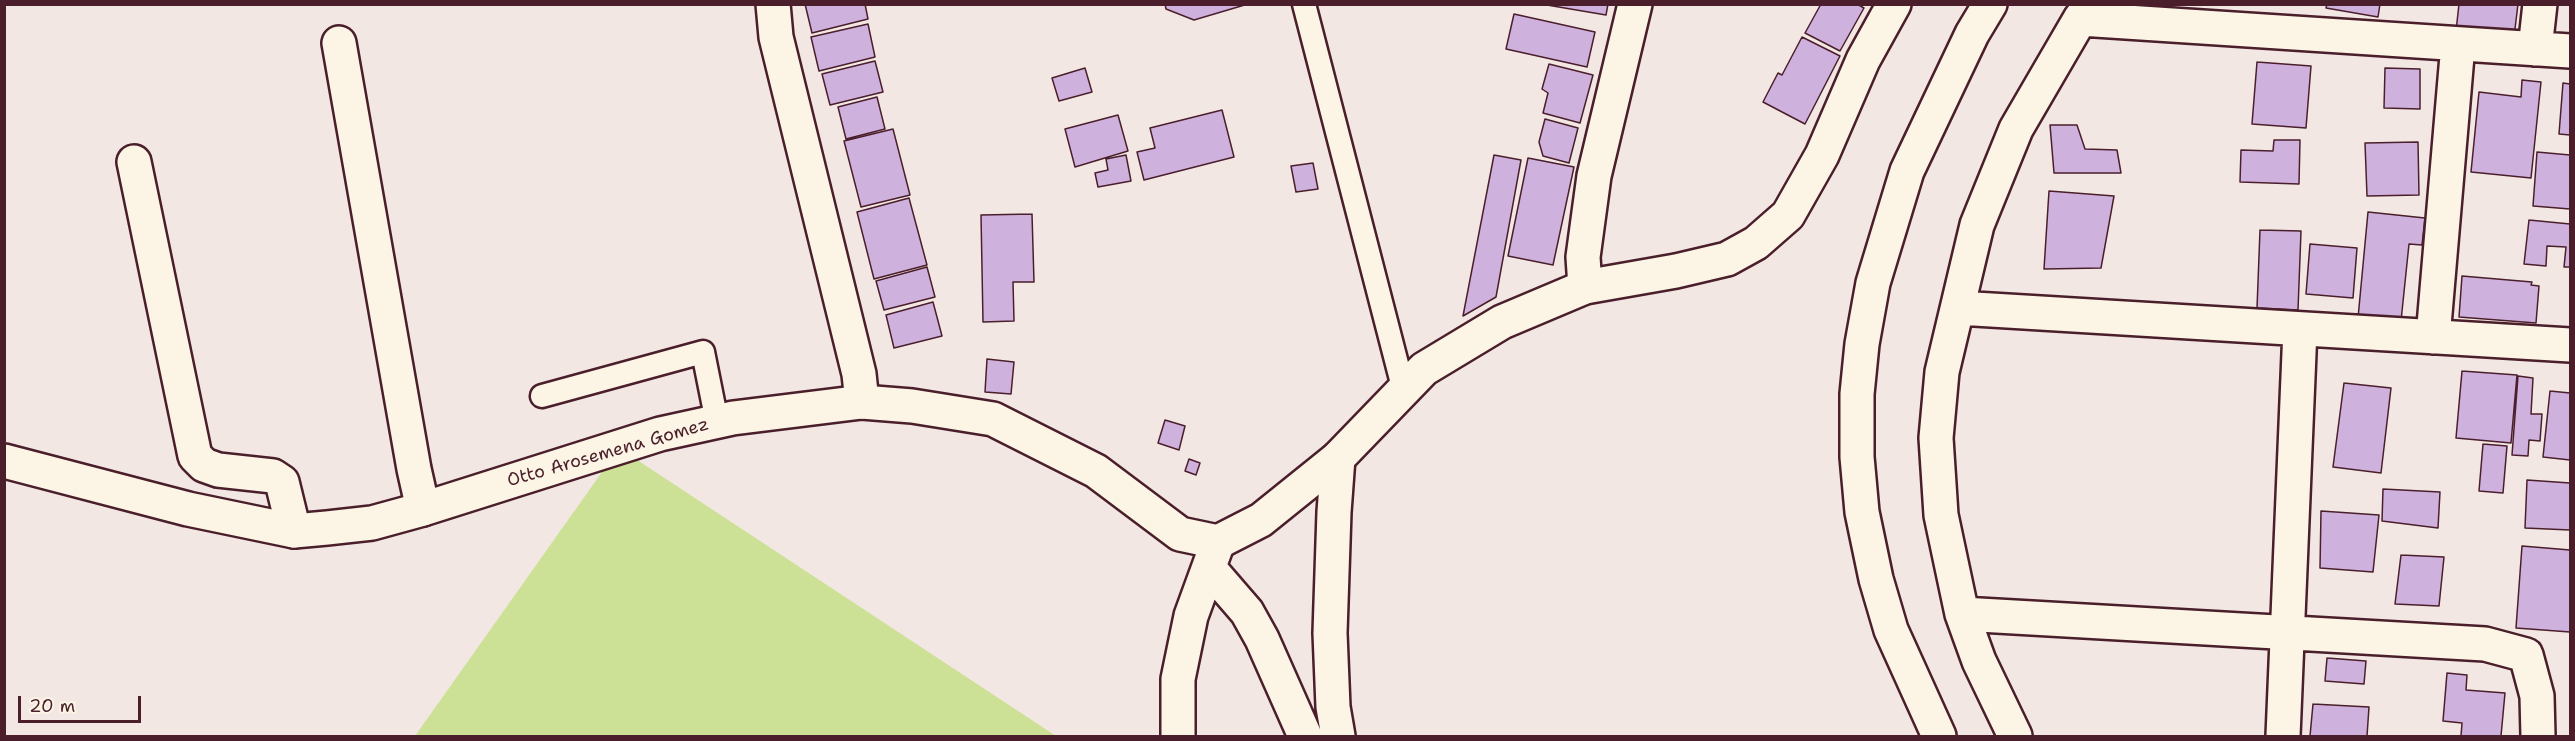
<!DOCTYPE html>
<html>
<head>
<meta charset="utf-8">
<style>
  body { margin:0 }
  #map { position:relative; width:2575px; height:741px; overflow:hidden; background:#f3e7e4; font-family:"Shantell Sans",sans-serif }
  canvas { display:block }
  .frame { position:absolute; inset:0; border:6px solid #4a1f2b; pointer-events:none }
  .scale { position:absolute; left:18px; top:696px; width:123px; height:27px; box-sizing:border-box; border:3px solid #4a1f2b; border-top:0; padding-left:8px; font-size:18px; line-height:21px; white-space:nowrap; color:#4a1f2b; -webkit-text-stroke:4px #fcf5e5; paint-order:stroke }
</style>
</head>
<body>
<div id="map">
<canvas width="2575" height="741"></canvas>
<div class="frame"></div>
<div class="scale">20 m</div>
</div>
<script>
const ctx = document.querySelector('canvas').getContext('2d');
ctx.lineJoin = 'round';
function paint(path, color) {
  ctx.fillStyle = color;
  ctx.fill(path, 'evenodd');
}
function toPath(rows) {
  const path = new Path2D();
  for (const r of rows) {
    path.moveTo(r[0], r[1]);
    for (let i = 2; i < r.length; i += 2) path.lineTo(r[i], r[i + 1]);
  }
  return path;
}
function trace(path, color, width, dash) {
  ctx.strokeStyle = color;
  ctx.lineWidth = width;
  ctx.lineCap = dash ? 'butt' : 'round';
  ctx.setLineDash(dash || []);
  ctx.stroke(path);
}
function drawText(font, color, halo, rows, align = 'center') {
  ctx.font = font + ' "Shantell Sans",sans-serif';
  ctx.lineWidth = 5;
  ctx.setLineDash([]);
  ctx.textBaseline = 'middle';
  ctx.strokeStyle = halo;
  ctx.fillStyle = color;
  for (const [text, x, y, turn = 0] of rows) {
    ctx.save();
    ctx.translate(x, y);
    ctx.rotate((+turn || 0) * Math.PI / 180);
    ctx.textAlign = isNaN(turn) ? turn : align;
    if (halo) ctx.strokeText(text, 0, 0);
    ctx.fillText(text, 0, 0);
    ctx.restore();
  }
}
paint(toPath([
  [619,448,1056,736,415,736]
]), '#cce196');
const building = toPath([
  [805,4,865,4,868,19,812,33,805,4],
  [1165,4,1248,4,1194,20,1166,9,1165,4],
  [1541,4,1608,4,1606,15,1541,4],
  [1821,4,1857,4,1864,8,1840,51,1805,33,1821,4],
  [2327,4,2380,4,2378,17,2326,8,2327,4],
  [2459,4,2518,4,2514,37,2456,31,2459,4],
  [1514,14,1595,32,1587,67,1506,49,1514,14],
  [868,24,875,57,819,71,811,37,868,24],
  [1802,37,1840,56,1805,124,1763,102,1778,73,1782,75,1802,37],
  [875,61,883,92,830,105,822,74,875,61],
  [2257,62,2311,66,2306,128,2252,124,2257,62],
  [1549,64,1593,75,1580,123,1543,113,1548,93,1542,89,1549,64],
  [1085,68,1092,92,1059,101,1052,78,1085,68],
  [2385,68,2420,69,2420,109,2384,108,2385,68],
  [2522,80,2541,82,2531,178,2471,172,2479,92,2521,97,2522,80],
  [2563,83,2570,84,2570,135,2559,134,2563,83],
  [877,97,885,129,846,139,838,107,877,97],
  [1222,110,1234,157,1144,180,1137,152,1155,148,1150,128,1222,110],
  [1118,115,1128,151,1075,167,1065,129,1118,115],
  [1545,119,1578,128,1569,163,1543,156,1539,142,1545,119],
  [2050,125,2077,125,2085,149,2117,150,2121,173,2054,173,2050,125],
  [893,129,910,195,861,207,844,141,893,129],
  [2274,140,2300,140,2299,184,2240,182,2241,150,2273,151,2274,140],
  [2418,142,2419,195,2367,196,2365,143,2418,142],
  [2537,152,2570,155,2570,209,2533,206,2537,152],
  [1126,155,1131,181,1098,187,1095,173,1108,170,1106,159,1126,155],
  [1494,155,1521,160,1496,297,1463,316,1494,155],
  [1528,158,1574,167,1553,265,1508,256,1528,158],
  [1313,163,1318,189,1296,192,1291,166,1313,163],
  [2049,191,2114,196,2101,268,2044,269,2049,191],
  [909,198,927,265,874,279,857,212,909,198],
  [2368,212,2425,218,2422,245,2409,244,2401,321,2358,318,2368,212],
  [1032,214,1034,282,1013,282,1014,321,983,322,981,215,1032,214],
  [2529,220,2570,224,2570,267,2564,267,2566,247,2547,246,2546,266,2524,264,2529,220],
  [2260,230,2301,231,2298,310,2257,308,2260,230],
  [2310,244,2357,248,2353,298,2306,294,2310,244],
  [927,267,935,297,884,310,876,281,927,267],
  [2462,276,2532,282,2531,285,2539,286,2536,323,2459,317,2462,276],
  [933,302,942,336,894,348,886,315,933,302],
  [987,359,1014,362,1011,394,985,392,987,359],
  [2462,371,2517,375,2511,443,2456,438,2462,371],
  [2518,376,2533,378,2531,414,2542,414,2540,441,2529,440,2528,456,2512,455,2518,376],
  [2344,383,2391,388,2381,473,2333,467,2344,383],
  [2550,391,2570,393,2570,460,2543,457,2550,391],
  [1165,420,1185,426,1179,450,1158,443,1165,420],
  [2483,444,2507,446,2503,493,2479,491,2483,444],
  [1189,459,1200,463,1196,475,1185,471,1189,459],
  [2527,480,2570,483,2570,530,2525,528,2527,480],
  [2383,489,2440,492,2438,528,2382,521,2383,489],
  [2321,511,2379,515,2373,572,2320,568,2321,511],
  [2522,546,2570,550,2570,632,2516,628,2522,546],
  [2401,555,2444,557,2439,606,2395,604,2401,555],
  [2327,658,2366,661,2364,684,2325,681,2327,658],
  [2447,673,2467,675,2466,690,2505,693,2501,736,2461,736,2462,723,2443,721,2447,673],
  [2313,704,2369,707,2367,736,2310,736,2313,704]
]);
paint(building, '#cfb1de');
trace(building, '#4a1f2b', 1.5);
const lane = toPath([
  [1304,4,1404,391],
  [542,396,703,352,717,422]
]);
const street = toPath([
  [773,4,776,37,859,374,862,402],
  [2080,19,2570,51],
  [339,43,414,469,423,509],
  [2535,49,2540,4],
  [134,162,195,456,204,465,218,470,273,476,282,482,294,531],
  [1585,287,1583,257,1594,176,1635,4],
  [1958,308,2570,345],
  [2433,337,2458,44],
  [1209,568,1247,612,1262,639,1305,736],
  [1962,614,2485,644,2526,655,2537,696,2538,736],
  [1178,736,1178,679,1191,616,1218,542],
  [1338,736,1333,707,1330,633,1334,512,1338,458],
  [2015,736,1979,661,1962,614,1941,515,1936,438,1942,372,1977,225,2016,129,2080,19,2091,4],
  [2283,736,2300,329]
]);
const secondary = toPath([
  [4,461,188,509,294,531,327,528,372,523,423,509,660,434,733,418,862,402,912,406,993,419,1096,471,1180,534,1218,542,1261,520,1338,458,1424,369,1502,322,1585,287,1676,271,1727,259,1756,243,1788,215,1822,155,1863,60,1894,4],
  [1939,736,1891,630,1876,579,1862,512,1857,457,1857,394,1862,344,1873,283,1907,171,1972,34,1990,4]
]);
trace(lane, '#4a1f2b', 27);
trace(street, '#4a1f2b', 38);
trace(secondary, '#4a1f2b', 38);
trace(lane, '#fcf5e5', 22);
trace(street, '#fcf5e5', 33);
trace(secondary, '#fcf5e5', 33);
drawText('18px', '#4a1f2b', '#fcf5e5', [
  ["Otto Arosemena Gomez",608,453,-16]
]);
</script>
</body>
</html>
